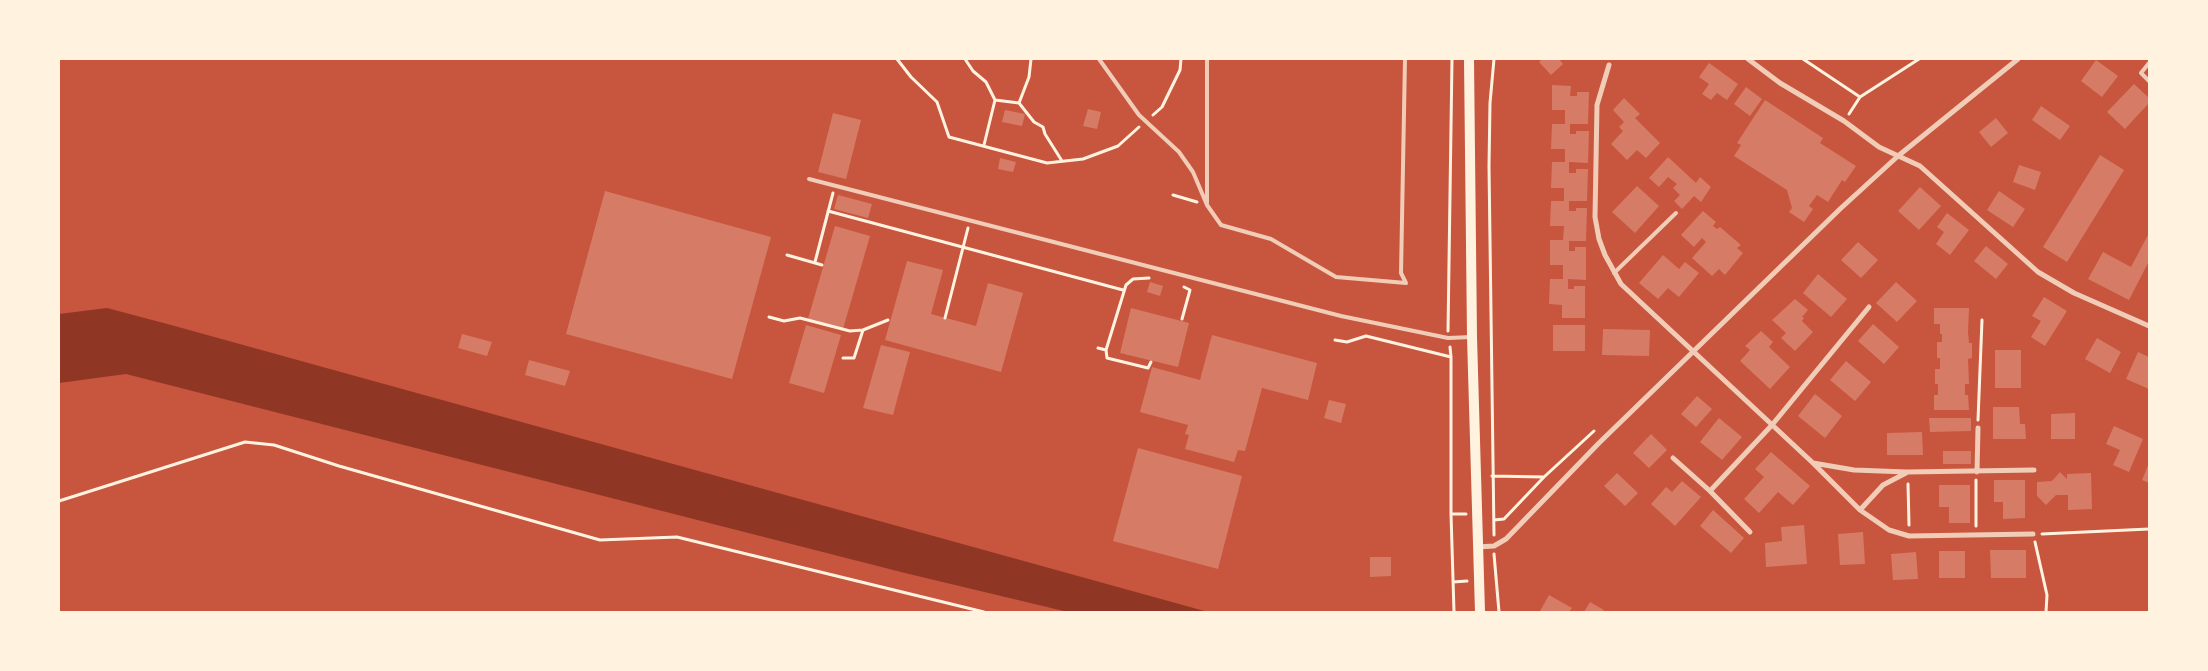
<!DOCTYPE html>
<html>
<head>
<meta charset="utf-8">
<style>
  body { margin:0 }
  #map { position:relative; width:2208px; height:671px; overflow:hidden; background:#c8553d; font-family:"Asap Condensed",sans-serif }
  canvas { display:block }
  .frame { position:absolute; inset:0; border:60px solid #fff3e0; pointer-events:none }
</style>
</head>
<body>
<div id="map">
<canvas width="2208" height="671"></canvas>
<div class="frame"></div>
</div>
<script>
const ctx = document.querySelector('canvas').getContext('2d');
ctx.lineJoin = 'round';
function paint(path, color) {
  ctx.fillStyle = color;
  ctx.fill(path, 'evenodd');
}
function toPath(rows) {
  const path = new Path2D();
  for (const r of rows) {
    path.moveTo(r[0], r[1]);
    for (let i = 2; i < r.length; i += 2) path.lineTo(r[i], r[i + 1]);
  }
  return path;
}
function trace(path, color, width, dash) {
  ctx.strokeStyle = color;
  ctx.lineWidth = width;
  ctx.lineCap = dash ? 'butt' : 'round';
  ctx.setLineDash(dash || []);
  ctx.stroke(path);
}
paint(toPath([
  [107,308,171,325,1208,612,1068,612,905,573,126,374,59,383,59,314]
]), '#8f3625');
paint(toPath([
  [1542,59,1559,59,1563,64,1551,75,1539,62],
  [2096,60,2118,76,2102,97,2081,81],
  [1709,63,1738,84,1727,100,1717,93,1711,100,1702,94,1709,84,1699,77],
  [2134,84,2149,98,2149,103,2125,129,2107,112],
  [1552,85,1571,86,1570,96,1577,96,1577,92,1589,92,1588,124,1570,124,1570,134,1576,134,1576,131,1589,131,1588,163,1569,162,1569,173,1576,173,1576,169,1588,169,1587,201,1569,201,1569,211,1576,211,1576,208,1587,208,1586,241,1569,241,1569,251,1575,251,1575,247,1586,247,1586,280,1568,279,1568,289,1574,289,1574,286,1585,286,1585,318,1562,318,1562,305,1549,304,1550,279,1563,279,1563,265,1550,265,1550,240,1563,240,1564,226,1550,226,1551,201,1564,201,1564,188,1551,188,1552,162,1565,162,1565,149,1551,149,1552,124,1565,124,1565,110,1552,110],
  [1746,87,1762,99,1750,116,1734,104],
  [1624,98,1640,114,1635,118,1660,143,1646,158,1637,150,1627,160,1611,144,1623,131,1619,127,1624,122,1613,110],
  [1765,100,1823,138,1820,143,1856,166,1845,182,1842,180,1828,202,1817,195,1809,206,1813,209,1804,222,1789,212,1792,208,1787,190,1734,156,1741,145,1737,143],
  [2041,106,2070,126,2060,140,2032,120],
  [1088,109,1101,112,1097,129,1083,126],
  [1005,110,1025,114,1022,126,1002,122],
  [833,113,861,120,846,179,818,172],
  [1996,118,2008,133,1991,147,1979,132],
  [2100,155,2124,170,2067,262,2043,247],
  [1668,157,1696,183,1700,177,1711,187,1701,202,1694,196,1682,209,1674,201,1680,195,1673,188,1677,184,1668,177,1659,187,1649,178],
  [1000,158,1016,162,1013,172,998,169],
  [2019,165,2041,172,2035,190,2013,182],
  [1637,186,1659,206,1635,233,1612,212],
  [1920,187,1941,206,1919,230,1898,211],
  [605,191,771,237,732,379,566,334],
  [1999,191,2025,209,2013,227,1987,210],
  [838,195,872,204,868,218,834,209],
  [1703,211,1716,222,1713,226,1717,229,1720,227,1741,245,1737,248,1743,253,1725,275,1719,269,1712,276,1692,258,1706,242,1702,238,1694,247,1681,235],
  [1947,213,1969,230,1950,255,1936,244,1944,232,1937,227],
  [835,226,870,236,843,329,808,319],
  [2149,233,2149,261,2129,300,2088,279,2103,252,2131,267],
  [1858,242,1878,260,1861,278,1841,260],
  [1986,246,2008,264,1996,279,1974,261],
  [1663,255,1679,269,1685,262,1699,273,1679,297,1668,288,1658,299,1639,283],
  [907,261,943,270,931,314,976,326,988,283,1023,293,1001,372,885,340],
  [1818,274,1847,299,1831,317,1803,293],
  [1150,282,1163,286,1160,296,1147,292],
  [1896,282,1917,301,1897,322,1876,303],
  [2044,297,2067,311,2045,346,2031,337,2041,321,2032,316],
  [1795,299,1808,310,1802,317,1804,318,1802,321,1813,332,1795,351,1781,338,1786,333,1772,320],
  [1131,308,1189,323,1178,367,1120,353],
  [1934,308,1969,308,1968,332,1969,343,1972,343,1972,358,1968,359,1969,384,1965,384,1965,395,1968,395,1969,410,1934,410,1934,395,1938,395,1938,384,1935,384,1935,369,1940,369,1940,358,1937,358,1937,342,1942,342,1942,334,1940,334,1940,324,1934,324],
  [1873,324,1899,347,1884,364,1858,341],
  [806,325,841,335,824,393,789,383],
  [1553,325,1585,325,1585,351,1553,351],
  [1603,329,1650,330,1649,356,1602,355],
  [1761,331,1773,342,1769,347,1790,367,1770,389,1740,361,1750,350,1745,346],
  [462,334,492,342,487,356,458,348],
  [1212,335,1317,363,1308,400,1262,388,1245,451,1238,450,1234,462,1185,449,1189,435,1185,434,1188,425,1140,412,1152,367,1200,380],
  [2097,338,2121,352,2110,373,2085,359],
  [881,345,910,352,893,415,863,408],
  [1995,350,2021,350,2021,388,1995,388],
  [2138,352,2149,357,2149,389,2126,379],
  [529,360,570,371,565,386,525,375],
  [1846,361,1871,382,1855,401,1830,380],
  [1815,394,1842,416,1825,438,1798,416],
  [1697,396,1712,409,1696,427,1681,414],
  [1329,400,1346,404,1341,423,1324,418],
  [1993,407,2019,407,2020,424,2025,424,2026,439,1993,439],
  [2075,413,2075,439,2051,439,2051,414],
  [1719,418,1742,437,1722,460,1700,442],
  [1929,418,1971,418,1971,431,1930,432],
  [2114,426,2143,439,2129,472,2113,465,2120,450,2106,444],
  [1922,432,1923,455,1887,455,1887,433],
  [1651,434,1667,450,1649,468,1633,453],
  [1138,448,1242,476,1218,569,1113,541],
  [1943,451,1971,451,1971,464,1943,464],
  [1771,452,1810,486,1793,505,1778,492,1759,513,1744,499,1764,477,1755,469],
  [2149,463,2149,483,2142,480],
  [2060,472,2067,479,2067,474,2091,473,2092,509,2068,510,2068,495,2056,495,2046,505,2037,496,2037,482,2052,481],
  [1617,473,1638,493,1625,506,1604,486],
  [1994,480,2025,480,2025,518,2003,519,2003,502,1994,502],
  [1682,481,1701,497,1675,526,1651,504,1666,487,1672,492],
  [1939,485,1970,485,1970,523,1949,523,1949,507,1939,507],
  [1713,510,1744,538,1731,553,1700,526],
  [1804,525,1807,564,1766,567,1765,543,1782,541,1781,527],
  [1863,532,1865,564,1840,565,1838,534],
  [1990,550,2026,550,2026,578,1991,578],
  [1939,551,1965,551,1965,578,1939,578],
  [1916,552,1918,579,1893,580,1891,554],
  [1370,557,1391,557,1391,576,1370,577],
  [1549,595,1572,608,1569,612,1540,611],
  [1590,602,1604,610,1602,612,1584,612]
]), '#d67c66');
trace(toPath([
  [897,59,911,77,937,102,949,137,1047,163,1083,159,1118,146,1139,127],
  [965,59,973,71,986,82,995,100,984,145],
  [1803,59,1860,97,1919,59],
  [995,100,1019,103,1029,77,1031,59],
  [1019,103,1034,122,1043,127,1045,134,1062,161],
  [1849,114,1860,97],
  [1153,115,1162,107,1180,70,1181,59],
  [1173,195,1197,202],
  [828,211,1123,290],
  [787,255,822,265],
  [815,262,833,193],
  [769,317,784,321,800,318,850,331,863,330,888,320],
  [945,318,968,228],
  [1182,319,1190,290,1184,287],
  [1448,331,1452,59],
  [1335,340,1347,342,1366,336,1451,357],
  [1450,347,1451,357,1451,514,1454,612],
  [1098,348,1106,350,1126,285,1133,279,1149,278],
  [1106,350,1107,358,1148,368,1151,362],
  [843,358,854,358,863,330],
  [1978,420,1982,320],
  [1492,476,1544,477],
  [1976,480,1976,526],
  [1908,484,1909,525],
  [59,501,245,442,274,445,339,466,600,540,677,537,984,612],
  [1451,514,1466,514],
  [1494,520,1504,519,1544,477,1594,431],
  [2042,534,2149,529],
  [1494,535,1489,166,1490,103,1494,59],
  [2035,542,2047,595,2046,612],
  [1494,554,1499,612],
  [1453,582,1467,581]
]), '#fff3e0', 3);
trace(toPath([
  [1099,59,1139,115,1179,152,1193,172,1207,205,1221,225,1271,239,1336,277,1406,283],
  [1405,59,1401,273,1406,283],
  [2149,63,2141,73,2149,81],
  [809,179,1341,316,1448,338,1472,337],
  [1207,203,1207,59],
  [1614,273,1676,213]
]), '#f1ccb7', 4);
trace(toPath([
  [1748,59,1780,83,1844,121,1879,147,1920,166,2038,272,2074,293,2149,326],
  [1609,65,1597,105,1595,217,1599,239,1605,255,1621,284,1813,463,1860,510,1889,530,1909,536,2033,534],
  [1673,458,1710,491,1772,425,1869,307],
  [1813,463,1854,470,1907,472,2034,470],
  [1977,472,1978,428],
  [1710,491,1750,532],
  [1860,510,1883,485,1906,473],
  [1477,547,1494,546,1506,539,1599,443,1840,209,1898,156,2018,59]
]), '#f1ccb7', 5);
trace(toPath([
  [1469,59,1472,337,1480,612]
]), '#fff3e0', 10);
</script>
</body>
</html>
